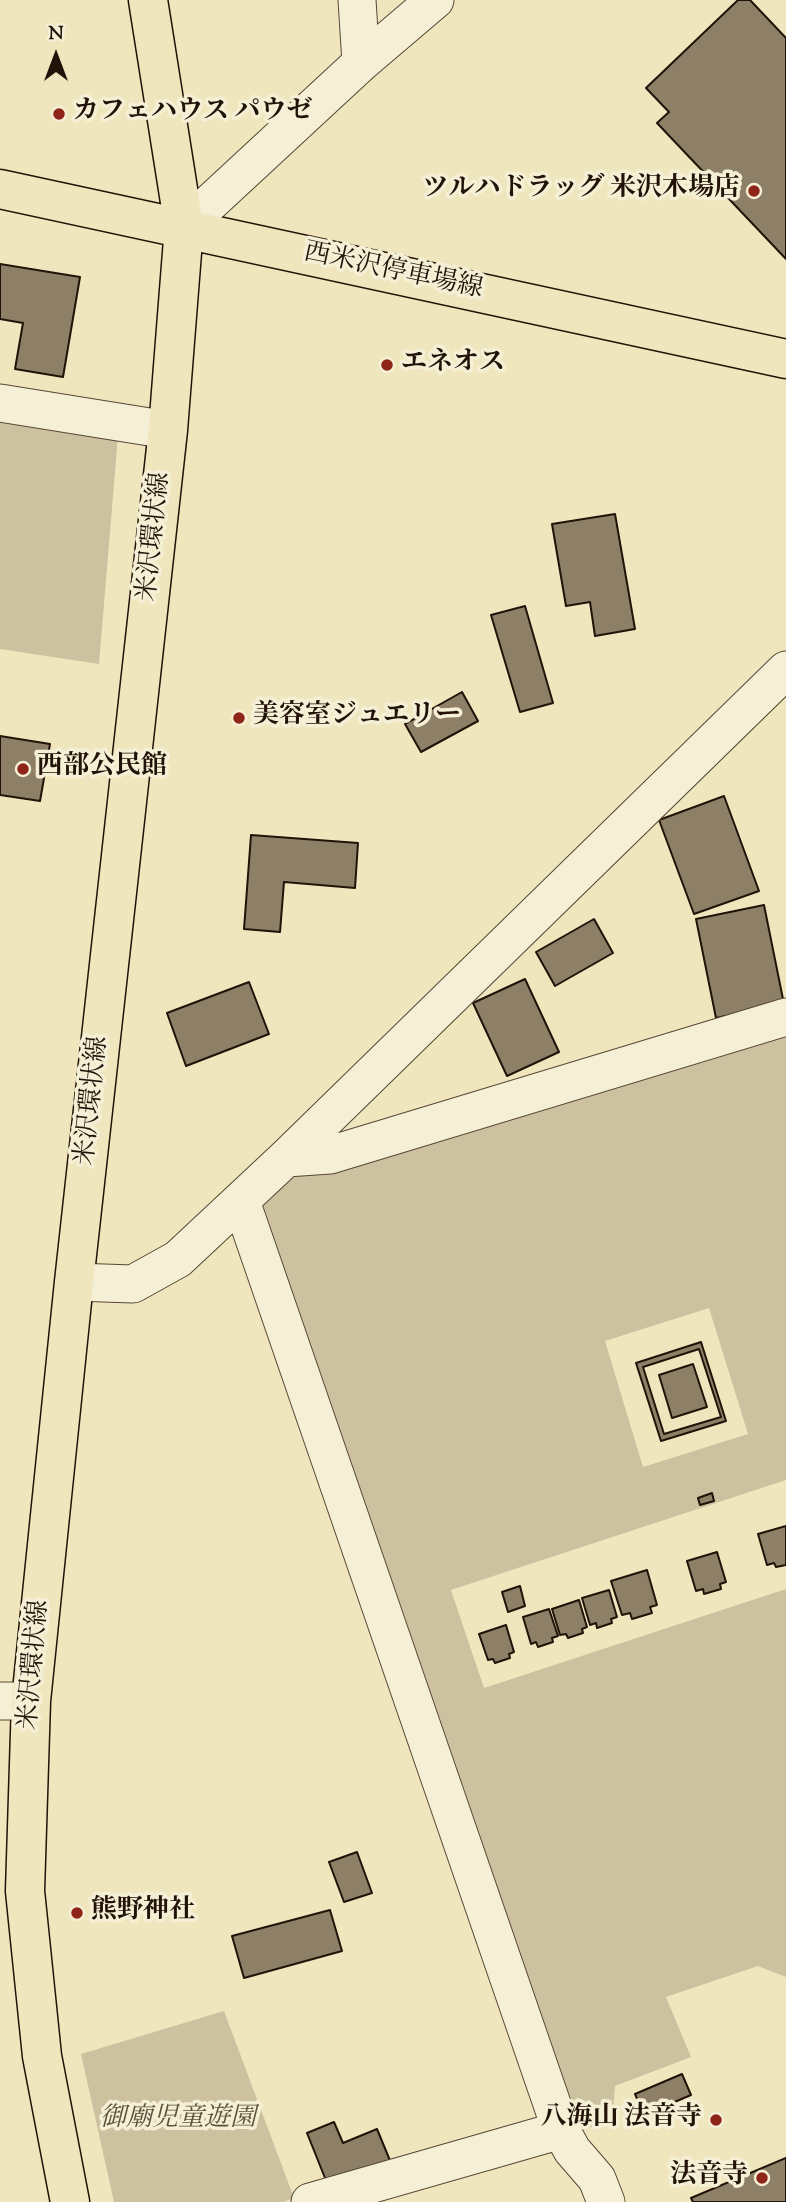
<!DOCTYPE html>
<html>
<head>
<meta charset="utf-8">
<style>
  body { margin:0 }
  #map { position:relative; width:786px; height:2202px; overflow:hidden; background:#f0e6be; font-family:"Sorts Mill Goudy",serif }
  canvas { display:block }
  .north { position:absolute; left:21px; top:21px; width:70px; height:70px; -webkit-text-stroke:5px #f5efd5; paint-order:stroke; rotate:0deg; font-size:19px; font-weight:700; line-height:28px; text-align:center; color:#221208 }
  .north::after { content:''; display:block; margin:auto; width:24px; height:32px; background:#221208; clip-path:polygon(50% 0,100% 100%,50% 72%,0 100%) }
</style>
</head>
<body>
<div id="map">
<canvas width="786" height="2202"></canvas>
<div class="north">N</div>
</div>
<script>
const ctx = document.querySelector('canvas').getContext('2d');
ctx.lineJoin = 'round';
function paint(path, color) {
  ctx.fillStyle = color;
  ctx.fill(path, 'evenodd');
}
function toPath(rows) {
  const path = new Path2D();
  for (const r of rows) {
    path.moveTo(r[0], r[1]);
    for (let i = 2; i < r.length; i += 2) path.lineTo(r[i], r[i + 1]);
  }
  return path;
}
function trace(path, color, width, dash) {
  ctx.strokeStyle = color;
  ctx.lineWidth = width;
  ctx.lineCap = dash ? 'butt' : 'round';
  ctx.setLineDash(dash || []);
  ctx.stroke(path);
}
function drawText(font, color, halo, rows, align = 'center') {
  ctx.font = font + ' "Sorts Mill Goudy","Noto Serif JP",serif';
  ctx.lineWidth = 7;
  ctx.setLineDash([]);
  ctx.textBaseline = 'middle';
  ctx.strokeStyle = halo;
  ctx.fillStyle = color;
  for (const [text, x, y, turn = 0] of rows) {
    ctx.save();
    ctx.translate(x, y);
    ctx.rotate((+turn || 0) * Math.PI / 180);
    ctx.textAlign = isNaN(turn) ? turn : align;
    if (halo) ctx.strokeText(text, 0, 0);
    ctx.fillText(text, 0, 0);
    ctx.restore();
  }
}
paint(toPath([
  [0,416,118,436,99,664,0,649],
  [786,1035,786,1480,451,1590,484,1688,786,1589,786,1977,758,1966,666,1997,691,2057,615,2086,613,2116,575,2135,245,1203,329,1140],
  [709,1308,748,1434,643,1467,605,1341],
  [224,2011,294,2198,283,2202,114,2202,81,2054]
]), '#cdc29f');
const building = toPath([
  [738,0,750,0,786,38,786,259,657,123,669,112,646,88,738,0],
  [0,264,80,277,63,377,15,369,23,323,0,319,0,264],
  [615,514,635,629,595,636,590,602,566,606,552,524,615,514],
  [525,606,553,703,520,712,491,615,525,606],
  [462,692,478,721,421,752,405,724,462,692],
  [0,736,50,744,40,801,0,795,0,736],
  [724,796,759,891,694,914,659,820,724,796],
  [251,835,358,843,355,888,284,882,280,932,244,929,251,835],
  [764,905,784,1004,716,1018,696,919,764,905],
  [594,919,613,953,555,986,536,952,594,919],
  [525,979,559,1052,507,1076,473,1003,525,979],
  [249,982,269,1034,186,1066,167,1013,249,982],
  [701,1342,726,1421,661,1441,636,1363,701,1342],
  [699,1349,721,1417,664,1434,643,1367,699,1349],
  [693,1364,707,1407,672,1418,659,1375,693,1364],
  [712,1493,714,1501,700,1505,698,1498,712,1493],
  [786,1526,786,1565,776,1567,774,1563,767,1565,758,1534,786,1526],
  [717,1552,726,1582,720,1584,721,1589,704,1594,703,1589,696,1591,687,1561,717,1552],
  [647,1570,657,1605,650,1607,652,1613,632,1619,630,1613,622,1615,611,1581,647,1570],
  [520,1586,525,1606,508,1612,502,1592,520,1586],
  [609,1590,617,1617,611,1619,612,1623,597,1628,596,1623,590,1625,582,1598,609,1590],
  [579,1600,587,1627,582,1629,583,1633,568,1638,566,1634,560,1635,552,1609,579,1600],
  [549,1609,558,1636,552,1638,553,1642,538,1647,536,1642,531,1644,523,1617,549,1609],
  [506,1625,514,1652,509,1654,510,1658,495,1663,493,1659,488,1660,479,1634,506,1625],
  [357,1852,372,1893,344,1902,329,1862,357,1852],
  [330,1910,342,1951,244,1978,232,1936,330,1910],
  [682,2074,691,2095,644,2115,635,2094,682,2074],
  [334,2122,343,2143,377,2129,391,2163,329,2188,307,2133,334,2122],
  [786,2158,786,2202,693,2202,691,2198,786,2158]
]);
paint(building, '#8d8067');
trace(building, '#221208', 2);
const minor = toPath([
  [357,0,361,63],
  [184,227,361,63,435,0],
  [0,403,168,430],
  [286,1158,330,1155,786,1017],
  [241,1201,561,2130,310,2202],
  [74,1282,133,1284,178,1259,286,1158,786,670],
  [0,1701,31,1701],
  [561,2130,572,2150,597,2179,606,2202]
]);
const major = toPath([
  [0,189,786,359],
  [70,2202,42,2056,25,1891,31,1701,74,1282,168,430,184,227,148,0]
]);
trace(minor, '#564736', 39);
trace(major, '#221208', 41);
trace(minor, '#f5efd5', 37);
trace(major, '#f0e6be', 38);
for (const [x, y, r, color] of [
  [59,114,7,"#8f2418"],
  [754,191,7,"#8f2418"],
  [387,365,7,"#8f2418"],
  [239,718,7,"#8f2418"],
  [23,769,7,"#8f2418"],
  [77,1913,7,"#8f2418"],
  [716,2120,7,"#8f2418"],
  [762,2178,7,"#8f2418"]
]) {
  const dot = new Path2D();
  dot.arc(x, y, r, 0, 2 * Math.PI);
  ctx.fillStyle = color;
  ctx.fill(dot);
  trace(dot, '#f5efd5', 2.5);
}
drawText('bold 26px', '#221208', '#f5efd5', [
  ["カフェハウス パウゼ",73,114],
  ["ツルハドラッグ 米沢木場店",740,191,"right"],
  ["エネオス",401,365],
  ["美容室ジュエリー",253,718],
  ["西部公民館",37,769],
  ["熊野神社",91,1913],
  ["八海山 法音寺",702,2120,"right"],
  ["法音寺",748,2178,"right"]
], 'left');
drawText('26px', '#221208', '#f5efd5', [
  ["西米沢停車場線",393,273,12],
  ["米沢環状線",156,537,-84],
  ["米沢環状線",94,1101,-84],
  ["米沢環状線",36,1665,-85]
]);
drawText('italic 26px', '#5e503d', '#f5efd5', [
  ["御廟児童遊園",178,2121]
]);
</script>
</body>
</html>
